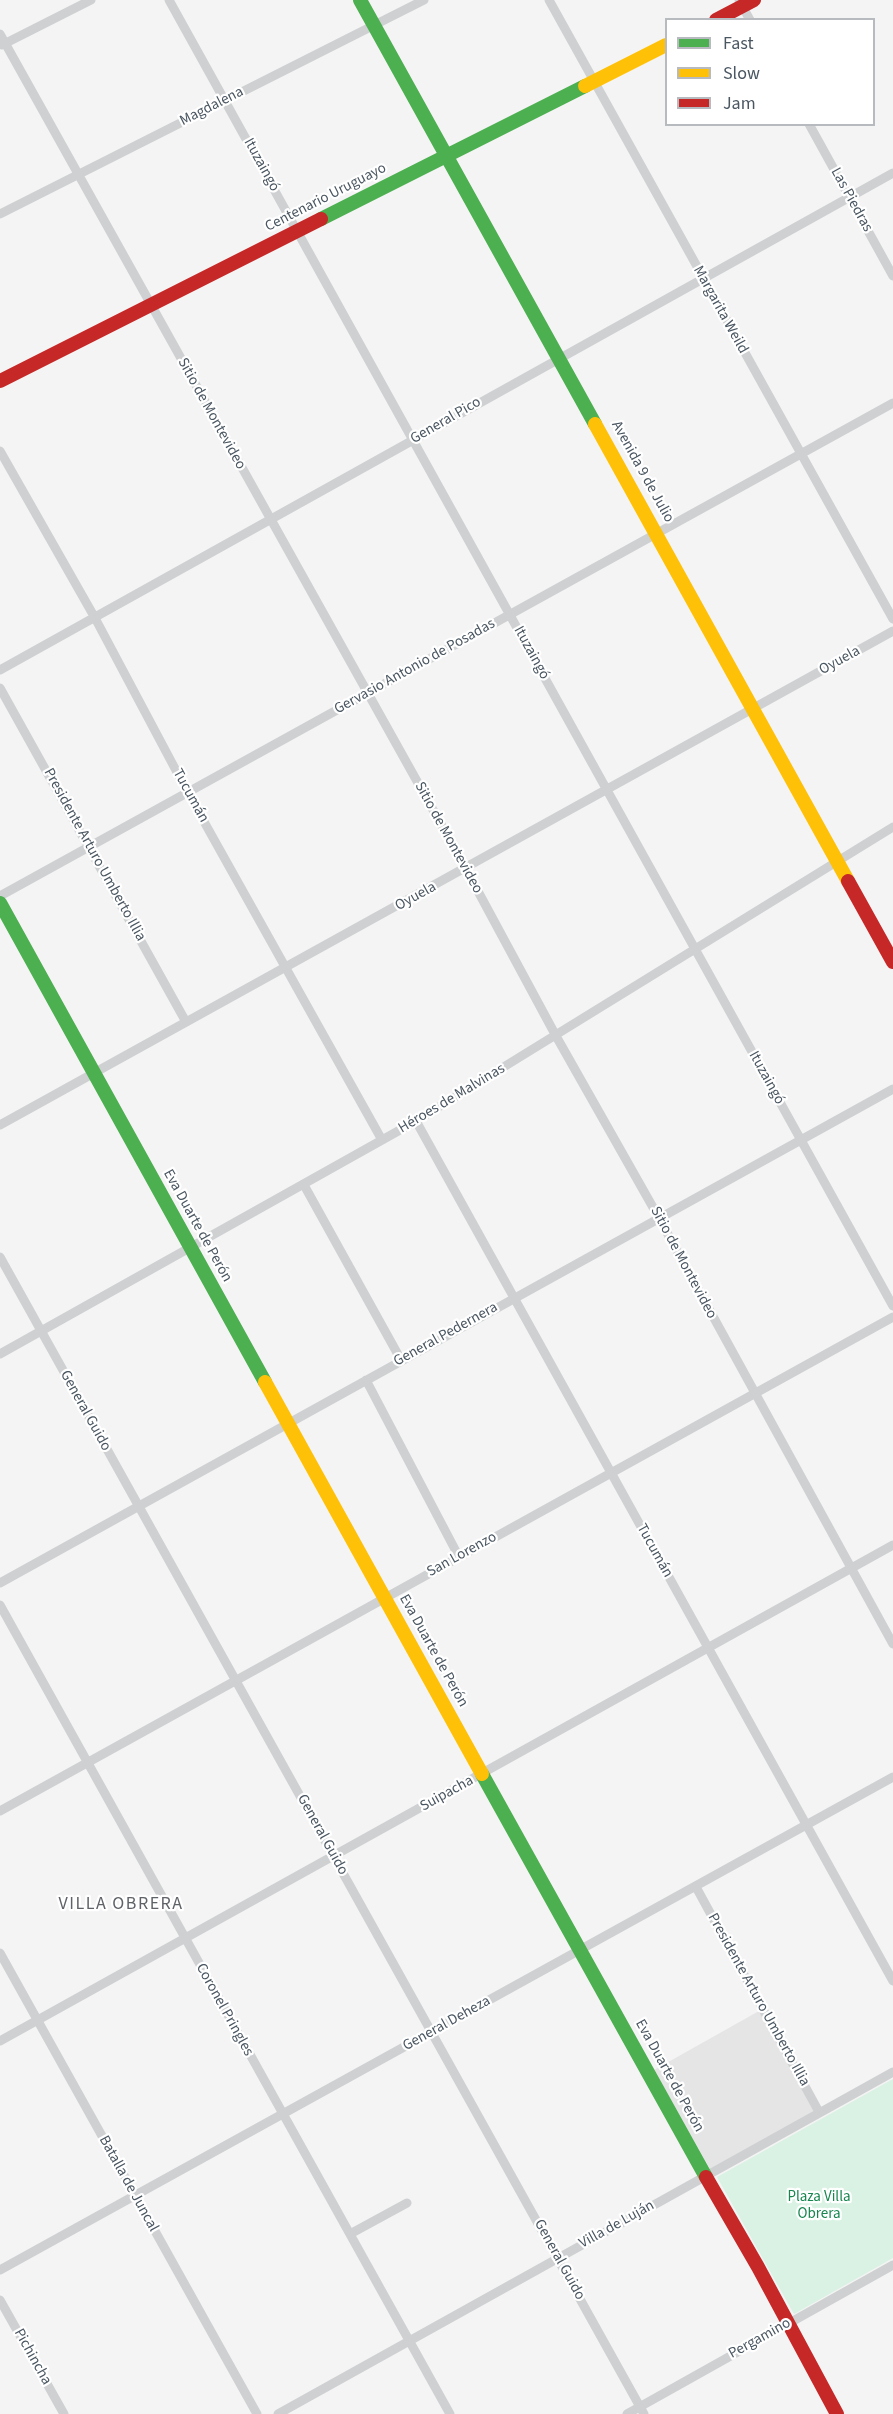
<!DOCTYPE html>
<html>
<head>
<meta charset="utf-8">
<style>
  body { margin:0 }
  #map { position:relative; width:893px; height:2414px; overflow:hidden; background:#f4f4f4; font-family:"Source Sans 3",sans-serif }
  canvas { display:block }
  .legend { position:absolute; left:665px; top:18px; width:210px; height:108px; box-sizing:border-box; background:#fff; border:2px solid #b7bbc0; margin:0; padding:8px 10px; list-style:none; font-size:18px; color:#4a5661 }
  .legend li { display:flex; align-items:center; gap:12px; height:30px }
  .legend b { width:30px; border:2px solid #b7bbc0 }
</style>
</head>
<body>
<div id="map">
<canvas width="893" height="2414"></canvas>
<ul class="legend">
<li><b style="height:8px;background:#4caf50"></b>Fast</li>
<li><b style="height:8px;background:#ffc107"></b>Slow</li>
<li><b style="height:8px;background:#c62828"></b>Jam</li>
</ul>
</div>
<script>
const ctx = document.querySelector('canvas').getContext('2d');
ctx.lineJoin = 'round';
function paint(path, color) {
  ctx.fillStyle = color;
  ctx.fill(path, 'evenodd');
}
function toPath(rows) {
  const path = new Path2D();
  for (const r of rows) {
    path.moveTo(r[0], r[1]);
    for (let i = 2; i < r.length; i += 2) path.lineTo(r[i], r[i + 1]);
  }
  return path;
}
function trace(path, color, width, dash) {
  ctx.strokeStyle = color;
  ctx.lineWidth = width;
  ctx.lineCap = dash ? 'butt' : 'round';
  ctx.setLineDash(dash || []);
  ctx.stroke(path);
}
function drawText(font, color, halo, rows, align = 'center') {
  ctx.font = font + ' "Source Sans 3",sans-serif';
  ctx.lineWidth = 4.5;
  ctx.setLineDash([]);
  ctx.textBaseline = 'middle';
  ctx.strokeStyle = halo;
  ctx.fillStyle = color;
  for (const [text, x, y, turn = 0] of rows) {
    ctx.save();
    ctx.translate(x, y);
    ctx.rotate((+turn || 0) * Math.PI / 180);
    ctx.textAlign = isNaN(turn) ? turn : align;
    if (halo) ctx.strokeText(text, 0, 0);
    ctx.fillText(text, 0, 0);
    ctx.restore();
  }
}
paint(toPath([
  [759,2011,814,2112,710,2169,654,2070]
]), '#e6e5e6');
paint(toPath([
  [893,2079,893,2258,794,2314,717,2177]
]), '#d9f2e3');
trace(toPath([
  [169,0,893,1306],
  [549,0,893,619],
  [739,0,750,20],
  [0,34,466,869,556,1036,659,1218,893,1644],
  [2,45,91,0],
  [809,124,893,276],
  [0,214,424,0],
  [0,451,95,618,188,793,382,1140],
  [0,670,893,173],
  [0,688,186,1022],
  [0,896,893,403],
  [416,1121,893,1981],
  [0,1125,893,631],
  [304,1185,401,1360],
  [0,1257,644,2414],
  [0,1354,416,1121,893,827],
  [366,1380,459,1557],
  [0,1583,893,1089],
  [0,1605,450,2414],
  [0,1811,893,1317],
  [696,1887,819,2112],
  [0,1953,257,2414],
  [0,2041,893,1545],
  [350,2234,407,2203],
  [0,2270,893,1777],
  [0,2300,64,2414],
  [278,2414,893,2072],
  [627,2414,893,2265]
]), '#ced0d2', 9);
trace(toPath([
  [360,0,595,424],
  [321,219,585,86],
  [0,903,265,1382],
  [482,1774,706,2177]
]), '#4caf50', 14);
trace(toPath([
  [585,86,666,45],
  [595,424,848,881],
  [265,1382,482,1774]
]), '#ffc107', 14);
trace(toPath([
  [716,20,754,0],
  [0,381,321,219],
  [848,881,893,962],
  [706,2177,758,2267,837,2414]
]), '#c62828', 14);
drawText('15px', '#4a5661', '#fff', [
  ["Magdalena",212,107,-27],
  ["Ituzaingó",261,165,61],
  ["Centenario Uruguayo",326,198,-27],
  ["Las Piedras",851,200,61],
  ["Margarita Weild",720,310,61],
  ["Sitio de Montevideo",211,414,61],
  ["General Pico",446,421,-30],
  ["Avenida 9 de Julio",642,472,61],
  ["Ituzaingó",531,653,61],
  ["Oyuela",840,661,-29],
  ["Gervasio Antonio de Posadas",415,667,-29],
  ["Tucumán",190,796,61],
  ["Sitio de Montevideo",448,838,61],
  ["Presidente Arturo Umberto Illia",94,855,61],
  ["Oyuela",416,897,-29],
  ["Ituzaingó",766,1078,61],
  ["Héroes de Malvinas",452,1099,-31],
  ["Eva Duarte de Perón",197,1226,61],
  ["Sitio de Montevideo",683,1263,62],
  ["General Pedernera",446,1335,-29],
  ["General Guido",85,1411,61],
  ["Tucumán",654,1551,61],
  ["San Lorenzo",462,1555,-29],
  ["Eva Duarte de Perón",433,1651,61],
  ["Suipacha",447,1794,-29],
  ["General Guido",322,1835,61],
  ["Presidente Arturo Umberto Illia",758,2000,61],
  ["Coronel Pringles",224,2010,61],
  ["General Deheza",447,2024,-29],
  ["Eva Duarte de Perón",669,2076,61],
  ["Batalla de Juncal",128,2184,61],
  ["Villa de Luján",617,2225,-29],
  ["General Guido",559,2260,61],
  ["Pergamino",760,2339,-29],
  ["Pichincha",32,2357,61]
]);
drawText('15px', '#17864f', '#fff', [
  ["Plaza Villa",819,2198],
  ["Obrera",819,2215]
]);
ctx.letterSpacing = '1.5px';
drawText('18px', '#5f6368', '#fff', [
  ["VILLA OBRERA",121,1905]
]);
ctx.letterSpacing = '0px';
</script>
</body>
</html>
